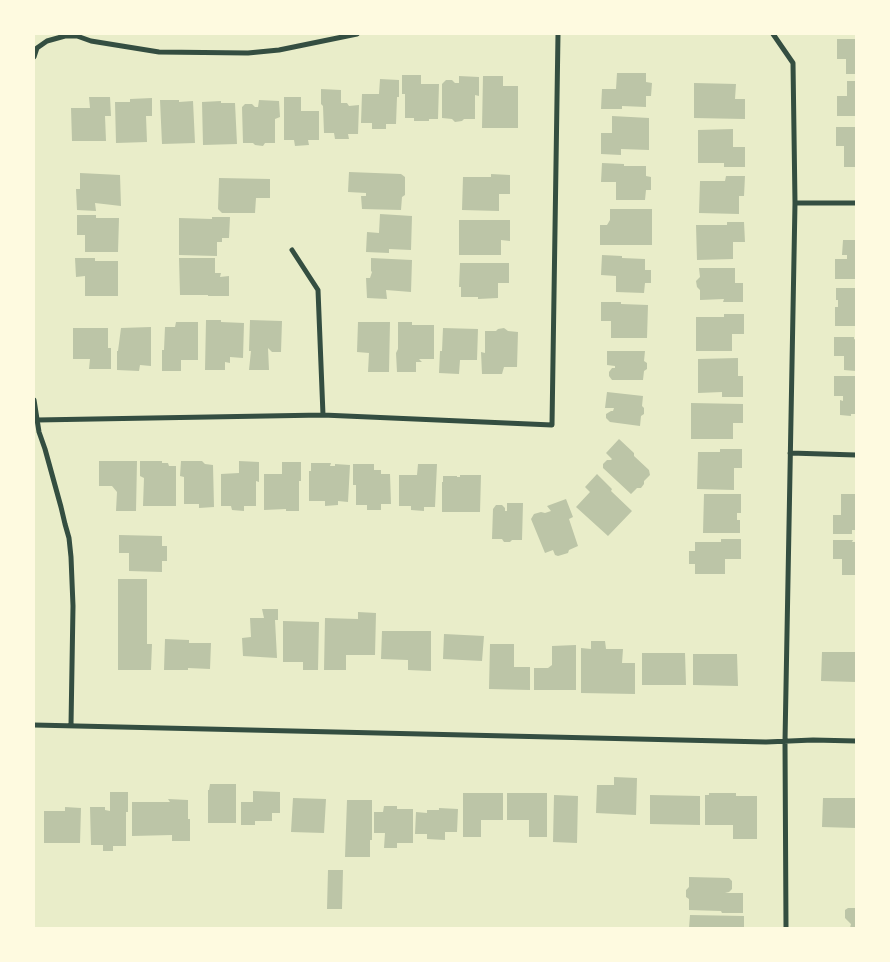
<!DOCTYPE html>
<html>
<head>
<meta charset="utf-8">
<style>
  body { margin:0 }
  #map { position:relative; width:890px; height:962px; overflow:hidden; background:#e9edc9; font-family:Mulish,sans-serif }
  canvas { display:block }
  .frame { position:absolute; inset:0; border:35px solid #fefae0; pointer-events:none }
</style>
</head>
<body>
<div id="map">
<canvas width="890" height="962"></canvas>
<div class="frame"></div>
</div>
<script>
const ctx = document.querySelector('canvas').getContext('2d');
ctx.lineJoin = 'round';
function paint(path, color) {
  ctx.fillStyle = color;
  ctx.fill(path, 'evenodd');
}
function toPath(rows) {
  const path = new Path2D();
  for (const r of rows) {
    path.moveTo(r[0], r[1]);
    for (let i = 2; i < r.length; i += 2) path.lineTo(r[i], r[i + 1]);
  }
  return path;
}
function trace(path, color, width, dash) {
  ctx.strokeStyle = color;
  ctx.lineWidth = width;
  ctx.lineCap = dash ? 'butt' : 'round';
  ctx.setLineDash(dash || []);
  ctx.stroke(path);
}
paint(toPath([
  [837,39,856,39,856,74,846,74,846,59,837,59],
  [617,73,646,73,646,82,652,83,651,96,646,96,646,107,622,106,622,109,601,109,602,89,616,89],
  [402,75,421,75,421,84,439,84,438,119,429,119,429,121,414,121,414,118,405,118,405,94,402,94],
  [459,76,479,77,479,96,475,95,475,119,464,119,462,121,455,122,452,119,442,118,442,84,446,80,452,80,455,83,459,83],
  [483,76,503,76,503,86,518,86,518,128,482,128],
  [380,79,399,80,399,97,397,97,396,124,386,124,386,129,372,129,372,123,361,123,362,94,379,94],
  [847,81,856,81,856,116,837,116,837,96,847,96],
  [694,83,736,84,735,99,745,99,745,119,694,118],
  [321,89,341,90,341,103,347,103,349,106,359,105,358,134,348,134,349,139,335,139,334,133,324,133,323,106,321,104],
  [89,97,110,97,111,116,105,116,106,141,72,141,71,108,90,108],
  [284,97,301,97,301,111,319,111,319,140,308,140,309,145,295,146,294,140,284,140],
  [152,98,152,116,146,116,147,142,116,143,115,102,130,102,130,99],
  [160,100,179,100,179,102,193,101,195,143,162,144],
  [259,100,279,101,280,117,275,119,275,143,265,143,263,146,255,145,253,143,243,143,242,107,245,104,252,104,255,107,258,107],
  [221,101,221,103,235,103,237,144,203,145,202,102],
  [612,116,649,118,649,150,621,149,621,155,601,154,601,133,612,133],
  [836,127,856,127,856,167,844,167,844,146,836,146],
  [733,129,733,147,745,147,745,167,724,167,724,163,698,163,698,130],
  [602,163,624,164,624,166,646,166,646,176,651,177,651,190,646,190,645,200,616,200,616,182,601,182],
  [349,172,401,174,405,177,405,195,402,197,401,210,362,209,361,196,366,196,366,193,348,192],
  [80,173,120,175,121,206,95,203,96,211,77,210,76,189,80,189],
  [491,174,510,175,510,194,499,194,499,211,462,210,463,177,491,177],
  [726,176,745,176,744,196,739,196,739,214,699,213,700,181,725,181],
  [219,178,270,179,270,198,256,198,255,213,222,213,218,209],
  [610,209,652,209,652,245,600,245,600,225,607,225,610,220],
  [380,214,412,216,411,250,389,249,389,253,366,252,367,232,379,233],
  [77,215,96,215,96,218,119,218,118,252,85,252,85,235,77,235],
  [212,217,230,217,229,238,222,238,222,242,217,242,217,256,179,255,179,218,212,219],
  [459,220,510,220,510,241,501,240,501,255,459,255],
  [727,222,744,222,745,242,733,242,733,259,697,260,696,225,727,225],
  [843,240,856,240,856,279,835,279,835,259,847,259,847,255,842,255],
  [602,255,622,256,622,258,645,259,645,270,651,270,651,283,645,283,644,293,616,292,616,276,601,275],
  [75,258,95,258,95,261,118,261,118,296,85,296,85,276,76,277],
  [179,258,215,258,215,273,221,273,220,277,229,276,229,296,208,296,208,295,180,295],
  [371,258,412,260,411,292,386,290,387,299,367,298,366,278,370,278,372,272,371,271],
  [460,263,509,263,509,283,498,283,498,298,478,299,478,297,461,297,461,287,459,287],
  [699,268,735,268,735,283,743,283,743,302,723,302,724,299,700,300,700,290,697,287,696,281,700,277],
  [836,288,856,288,856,326,835,326,835,307,838,307,838,300,836,300],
  [601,302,621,302,621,304,648,305,647,338,611,338,611,321,601,321],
  [724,314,744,314,744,334,732,334,732,351,696,351,696,317,724,317],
  [206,320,221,320,221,322,244,323,243,358,230,357,230,363,225,362,225,370,205,370],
  [250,320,282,321,281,352,272,352,268,348,269,370,249,370,251,351,249,351],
  [176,322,198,322,198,360,181,360,181,371,162,371,162,350,164,350,165,327,175,327],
  [358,322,390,322,389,372,368,372,369,353,357,352],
  [398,322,412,322,412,325,434,325,434,359,419,359,422,362,416,362,416,372,397,372,396,353,398,349],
  [151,327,151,366,140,365,139,371,117,370,117,351,118,351,121,328],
  [73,328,108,328,108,348,111,348,111,369,89,369,90,359,73,359],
  [443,328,478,329,477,360,460,360,459,374,439,373,440,351,442,351],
  [504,328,508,331,518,332,517,367,504,367,502,374,482,374,481,352,485,353,485,331,496,331,498,329],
  [834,337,854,337,854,339,856,340,856,371,844,370,844,356,834,356],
  [607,351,645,351,644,361,647,363,647,369,644,371,643,380,612,380,609,376,609,372,612,368,615,368,615,366,607,365],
  [738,358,738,376,743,376,743,397,722,397,722,392,698,393,698,359],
  [834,376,856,376,856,414,851,414,851,416,840,415,840,400,843,401,843,396,834,396],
  [607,392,643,396,642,406,644,408,644,414,641,416,640,426,610,422,606,418,606,414,611,411,613,411,614,408,605,408],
  [691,403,743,404,743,423,733,423,733,439,691,439],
  [619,439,634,453,634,456,649,470,650,475,644,481,644,484,641,488,637,488,631,494,603,468,603,464,607,460,611,460,612,459,606,453],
  [720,449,742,449,742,468,734,468,734,490,697,489,698,452,720,452],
  [99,461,137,461,136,511,116,511,117,492,112,486,99,486],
  [140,461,162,461,162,463,168,463,169,466,176,466,176,506,143,506,144,478,140,476],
  [181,461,202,461,205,464,213,465,214,507,199,508,199,504,184,504,184,477,180,476],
  [239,461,259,462,259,482,256,481,256,506,244,506,244,511,232,510,231,506,221,506,221,474,239,473],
  [282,462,301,462,301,481,299,481,299,511,286,511,286,509,264,510,264,474,282,474],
  [311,463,331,463,330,466,335,466,335,464,350,465,348,502,338,501,338,505,325,506,325,501,309,501,309,471,311,471],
  [353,464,374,464,374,470,381,470,381,474,390,474,391,504,381,504,381,510,367,510,367,505,356,505,356,485,353,485],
  [418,464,437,464,435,507,424,507,424,511,411,510,411,506,399,506,399,475,417,475],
  [597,474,612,489,611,491,632,511,608,536,576,507,590,492,585,487],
  [460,475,481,475,480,512,442,512,442,482,443,482,443,476,457,476,457,477,460,477],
  [704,494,741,494,741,513,737,513,737,520,740,520,740,533,703,533],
  [841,494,856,494,856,530,852,530,852,534,833,534,833,515,841,515],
  [566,499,573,517,569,519,578,546,569,550,568,553,558,556,555,555,553,550,545,553,531,519,534,514,541,512,545,513,551,511,547,506],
  [507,503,523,503,522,540,512,540,510,542,504,542,502,539,492,539,493,509,496,505,502,505,505,508,505,511,507,511],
  [119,535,162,536,162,546,167,546,167,561,162,561,162,572,129,571,129,553,119,553],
  [721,539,741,539,741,559,725,559,725,574,695,574,695,564,689,564,689,551,695,551,695,542,721,542],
  [833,540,853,540,852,542,856,542,856,575,842,575,842,559,833,559],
  [118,579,147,579,147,644,152,644,151,670,118,670],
  [262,609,278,609,278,620,275,620,277,658,243,656,242,638,251,637,250,618,264,618],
  [358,612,376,613,375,655,346,655,346,670,324,670,325,618,358,619],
  [283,621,319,622,318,670,303,670,303,662,283,662],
  [382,631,431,631,431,671,408,670,408,660,381,659],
  [444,634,484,636,482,661,443,659],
  [165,639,189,640,189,643,211,643,210,669,188,668,188,670,164,670],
  [591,641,605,641,606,649,623,649,622,663,635,663,635,694,581,693,581,648,591,649],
  [490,644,514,644,514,667,530,667,530,690,489,689],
  [576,645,576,690,534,690,534,668,548,668,552,665,552,646],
  [822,652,856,652,856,682,821,681],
  [642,653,685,653,686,685,642,685],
  [693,654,737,654,738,686,693,685],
  [614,777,637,778,636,815,596,813,597,785,614,785],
  [210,784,236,784,236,823,208,823,208,790,209,790],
  [253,791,280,792,280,813,272,813,272,821,255,821,255,825,241,825,241,802,253,802],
  [110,792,128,792,128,812,126,812,126,846,113,846,113,851,103,851,103,845,91,845,90,807,105,807,105,810,110,811],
  [463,793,503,793,503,820,481,820,481,837,463,837],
  [507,793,547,793,547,837,529,837,529,820,507,820],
  [709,793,736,793,736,796,757,796,757,839,733,839,733,825,705,825,705,795,709,795],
  [554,795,578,796,577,843,553,842],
  [650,795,700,796,700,825,650,824],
  [293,798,326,799,324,833,291,832],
  [823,798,856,798,856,828,822,827],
  [168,799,188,800,188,819,190,819,190,841,172,841,172,835,132,836,132,802,170,802],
  [347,800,372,800,372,840,370,840,370,857,345,857],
  [384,806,397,806,397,809,413,809,413,843,397,843,397,848,384,848,385,833,374,833,374,812,383,812],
  [65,807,81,808,80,843,44,843,44,811,65,811],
  [439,808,458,809,457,832,445,832,445,840,427,839,427,834,415,834,416,812,427,813,427,810,439,810],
  [328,870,343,870,342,909,327,909],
  [689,877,729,878,732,881,732,889,729,892,725,893,743,893,743,913,722,913,721,911,689,910,689,899,686,897,686,890,689,887],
  [848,908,856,908,856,928,850,928,851,924,845,918,845,910],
  [690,915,744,916,744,928,689,928]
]), '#bcc5a7');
trace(toPath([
  [773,34,793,63,795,203,785,741,786,928],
  [34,57,37,48,47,41,65,36,77,36,91,41,159,52,248,53,279,50,357,34],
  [795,203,856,203],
  [292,250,318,290,323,415],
  [34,400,39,432,45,449,61,507,65,524,69,538,71,557,73,606,71,725],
  [37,420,323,415,552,425,558,34],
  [790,453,856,455],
  [34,725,766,742,813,740,856,741]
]), '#344e41', 5);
</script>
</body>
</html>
